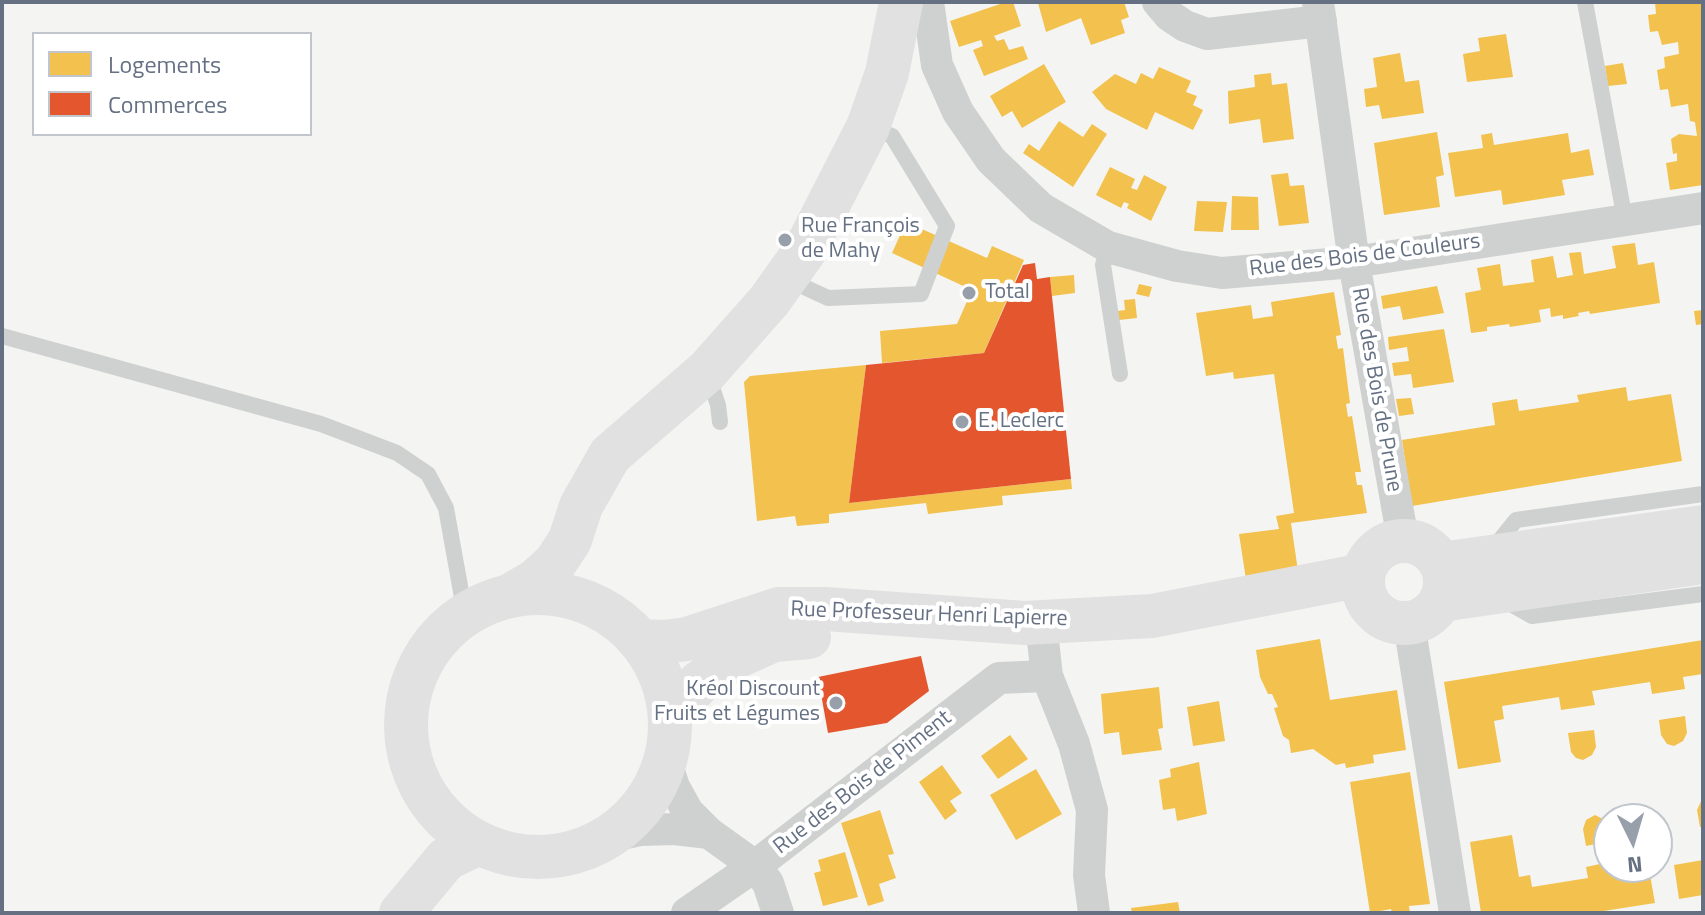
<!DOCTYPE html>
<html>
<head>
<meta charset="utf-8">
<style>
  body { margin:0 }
  #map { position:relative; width:1705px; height:915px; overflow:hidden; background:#f4f5f3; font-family:"Titillium Web",sans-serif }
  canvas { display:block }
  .frame { position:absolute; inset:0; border:4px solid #657183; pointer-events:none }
  .legend { position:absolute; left:32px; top:32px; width:280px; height:104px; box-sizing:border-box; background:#fff; border:2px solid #c1c6cd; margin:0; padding:10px 14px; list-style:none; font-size:24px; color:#657183 }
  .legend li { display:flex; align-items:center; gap:16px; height:40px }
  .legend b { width:40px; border:2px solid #c1c6cd }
  .north { position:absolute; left:1593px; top:803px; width:80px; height:80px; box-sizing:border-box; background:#fff; border:2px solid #c1c6cd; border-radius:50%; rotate:175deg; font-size:22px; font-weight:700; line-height:32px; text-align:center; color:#657183 }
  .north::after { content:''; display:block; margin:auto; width:28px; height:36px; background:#979faa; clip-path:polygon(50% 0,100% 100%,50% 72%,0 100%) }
</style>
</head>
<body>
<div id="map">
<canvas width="1705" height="915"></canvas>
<div class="frame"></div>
<ul class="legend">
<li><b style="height:22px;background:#f2c14e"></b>Logements</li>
<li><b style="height:22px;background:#e4572e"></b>Commerces</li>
</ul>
<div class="north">N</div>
</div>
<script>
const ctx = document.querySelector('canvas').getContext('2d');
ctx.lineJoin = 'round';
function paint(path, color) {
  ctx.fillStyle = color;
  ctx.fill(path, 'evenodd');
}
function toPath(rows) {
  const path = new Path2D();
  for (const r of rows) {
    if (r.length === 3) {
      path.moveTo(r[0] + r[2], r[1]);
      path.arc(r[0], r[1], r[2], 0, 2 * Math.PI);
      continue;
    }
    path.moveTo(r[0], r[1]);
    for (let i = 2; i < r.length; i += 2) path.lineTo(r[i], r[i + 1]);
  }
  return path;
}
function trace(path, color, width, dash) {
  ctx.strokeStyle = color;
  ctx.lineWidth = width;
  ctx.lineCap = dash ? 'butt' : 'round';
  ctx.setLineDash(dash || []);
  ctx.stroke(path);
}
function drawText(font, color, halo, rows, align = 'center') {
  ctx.font = font + ' "Titillium Web",sans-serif';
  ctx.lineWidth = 8;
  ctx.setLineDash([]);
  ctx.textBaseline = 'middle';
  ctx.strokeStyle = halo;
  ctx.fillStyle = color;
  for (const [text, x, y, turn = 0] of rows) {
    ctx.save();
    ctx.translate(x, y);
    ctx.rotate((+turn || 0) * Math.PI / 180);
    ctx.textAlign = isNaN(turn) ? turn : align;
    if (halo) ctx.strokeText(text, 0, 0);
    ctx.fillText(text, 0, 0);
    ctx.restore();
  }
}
paint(toPath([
  [1006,2,1013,2,1021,26,994,36,997,41,1004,39,1009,50,1023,46,1028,59,984,76,973,50,983,46,981,40,959,47,950,21],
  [1041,2,1124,2,1129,17,1121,20,1125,33,1091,45,1081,18,1046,32,1038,3],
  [1655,2,1703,2,1703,185,1670,190,1666,163,1677,161,1677,153,1673,154,1671,139,1679,134,1697,136,1695,122,1690,121,1688,104,1671,107,1668,89,1660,90,1657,70,1665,68,1664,57,1679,54,1678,42,1662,45,1658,31,1650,32,1648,15,1656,14],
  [1506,34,1513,77,1467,82,1463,54,1480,51,1478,38],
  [1400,53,1405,82,1419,80,1424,113,1382,119,1379,105,1366,107,1364,89,1377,87,1373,58],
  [1623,63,1627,84,1608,86,1605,66],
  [1044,64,1066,102,1022,128,1012,111,1002,117,990,96],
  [1159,67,1191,81,1186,92,1197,96,1193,105,1203,110,1193,130,1155,112,1147,130,1106,109,1092,92,1115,74,1136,84,1141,73,1153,79],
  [1271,73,1272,85,1287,83,1294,139,1263,143,1260,119,1229,124,1228,91,1255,87,1254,75],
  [1059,121,1083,137,1092,124,1107,134,1073,187,1023,153,1029,144,1039,151],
  [1437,132,1444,175,1436,177,1440,207,1384,215,1374,143],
  [1492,133,1494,145,1568,133,1571,153,1589,149,1594,175,1562,180,1565,195,1503,205,1501,190,1455,197,1448,153,1483,148,1481,135],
  [1110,167,1135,179,1131,188,1137,190,1144,175,1167,187,1151,221,1127,208,1129,204,1124,202,1121,208,1096,195],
  [1288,173,1290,186,1304,185,1309,223,1279,226,1271,175],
  [1232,196,1258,197,1259,230,1231,230],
  [1197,201,1227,202,1223,232,1194,231],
  [906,222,987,258,992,246,1024,260,984,353,882,363,880,331,957,324,972,290,892,253],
  [1635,243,1638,265,1654,262,1660,303,1590,314,1589,311,1578,313,1579,316,1563,319,1563,315,1551,317,1550,308,1539,310,1541,322,1510,327,1509,324,1487,327,1487,331,1471,333,1465,293,1481,290,1477,268,1500,264,1503,286,1534,282,1531,260,1553,256,1557,278,1573,275,1569,253,1581,252,1584,274,1616,268,1612,246],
  [1074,275,1075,293,1052,296,1050,277],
  [1139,284,1152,287,1149,297,1136,294],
  [1437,286,1444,313,1403,320,1400,306,1383,309,1381,296],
  [1334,292,1341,335,1336,336,1338,349,1343,348,1350,403,1346,404,1348,417,1352,416,1361,472,1355,472,1357,485,1362,485,1367,513,1291,523,1299,578,1247,586,1239,534,1279,529,1276,516,1294,513,1274,374,1234,379,1233,372,1206,376,1196,313,1251,305,1253,319,1273,316,1271,302],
  [1135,299,1137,318,1119,320,1118,311,1125,310,1124,300],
  [1703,310,1703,324,1696,325,1694,311],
  [1444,329,1454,382,1413,388,1411,374,1394,376,1392,363,1409,361,1407,347,1389,350,1388,337],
  [866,365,849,503,1071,479,1072,489,1002,496,1003,505,928,514,926,503,829,514,829,523,797,526,795,516,757,521,744,382,750,376],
  [1626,387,1628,401,1671,394,1682,461,1412,506,1402,440,1495,425,1492,403,1517,399,1519,411,1579,402,1577,395],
  [1411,398,1414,414,1399,416,1396,399],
  [1320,639,1330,700,1397,690,1406,750,1373,755,1374,763,1346,768,1345,763,1336,765,1313,749,1291,753,1289,740,1283,736,1274,708,1278,707,1272,694,1268,694,1260,677,1256,650],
  [1703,640,1703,674,1683,677,1685,689,1652,694,1650,682,1592,691,1595,705,1561,710,1559,697,1502,706,1504,719,1494,721,1501,762,1458,769,1444,682],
  [1159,687,1163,728,1158,729,1162,750,1122,755,1119,732,1104,734,1101,694],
  [1219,701,1225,741,1193,746,1187,707],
  [1685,716,1687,733,1683,741,1674,746,1667,744,1661,735,1659,720],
  [1594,730,1596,747,1592,755,1583,760,1576,758,1571,752,1568,733],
  [1010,735,1028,759,998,779,981,756],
  [1199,762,1207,814,1177,821,1175,808,1163,810,1159,780,1171,777,1170,769],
  [942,765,962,793,950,801,957,811,945,820,919,782],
  [1036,769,1062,814,1016,840,990,795],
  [1410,772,1430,904,1409,906,1410,913,1392,913,1391,909,1370,913,1350,782],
  [1703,797,1703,827,1700,827,1697,810],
  [880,810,894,854,888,855,896,878,879,884,884,901,868,906,841,823],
  [1595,815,1605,820,1609,829,1609,841,1586,846,1583,829,1586,820],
  [1512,835,1519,877,1530,875,1532,887,1588,878,1586,867,1609,862,1609,867,1620,867,1621,873,1649,869,1655,903,1591,913,1481,913,1470,842],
  [845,852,858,897,823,906,814,873,821,871,818,860],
  [1703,860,1703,895,1679,899,1674,865],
  [1178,902,1180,913,1132,913,1131,908]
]), '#f2c14e');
paint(toPath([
  [1035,263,1037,279,1050,277,1071,479,849,503,866,365,984,353,1023,265],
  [921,656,929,691,887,723,828,733,818,677]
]), '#e4572e');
trace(toPath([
  [1585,2,1625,220],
  [1108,247,1103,265,1120,374],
  [787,279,828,298,921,294,947,226,892,136,870,128],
  [2,336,321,424,397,453,428,474,446,508,465,614],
  [707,373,718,405,720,422],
  [1492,550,1516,520,1703,494],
  [1504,600,1532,616,1703,594]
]), '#cfd0d0', 16);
trace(toPath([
  [928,2,937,65,958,112,991,160,1041,208,1108,247,1177,266,1222,273,1354,262,1703,208],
  [1158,2,1170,16,1185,26,1207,34,1321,21],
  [1318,2,1354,262,1403,540],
  [1041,623,1047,676,1074,744,1092,810,1089,875,1094,913],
  [1409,623,1455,913],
  [665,759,674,787,688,812,709,833,755,866,768,883,778,913],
  [607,837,640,830,674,829,709,833],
  [687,913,755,866,999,678,1047,676]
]), '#cfd0d0', 32);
trace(toPath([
  [1404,582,41],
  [1441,564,1703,527],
  [538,725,132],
  [511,595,535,581,555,563,570,540,581,506,610,455,707,371,769,301,804,252,868,127,887,73,901,2],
  [1441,600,1703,562],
  [640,641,664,642,687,639,779,609,825,609,1025,623,1152,616,1363,575],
  [670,715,699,683,734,658,774,640,809,637],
  [401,913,446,859,479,843]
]), '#e1e1e2', 44);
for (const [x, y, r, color] of [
  [785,240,8,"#979faa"],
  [969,293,8,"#979faa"],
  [962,422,8,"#979faa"],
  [836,703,8,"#979faa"]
]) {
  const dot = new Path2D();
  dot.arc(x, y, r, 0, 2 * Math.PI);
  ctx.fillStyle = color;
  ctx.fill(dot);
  trace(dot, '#fff', 3);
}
drawText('22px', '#657183', '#fff', [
  ["Rue François",801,227],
  ["de Mahy",801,252],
  ["Total",985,293],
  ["E. Leclerc",978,422],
  ["Kréol Discount",820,690,"right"],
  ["Fruits et Légumes",820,715,"right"]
], 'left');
drawText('22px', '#657183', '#fff', [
  ["Rue des Bois de Couleurs",1365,256,-7],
  ["Rue des Bois de Prune",1376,390,80],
  ["Rue Professeur Henri Lapierre",929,615,2],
  ["Rue des Bois de Piment",863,783,-38]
]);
</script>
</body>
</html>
